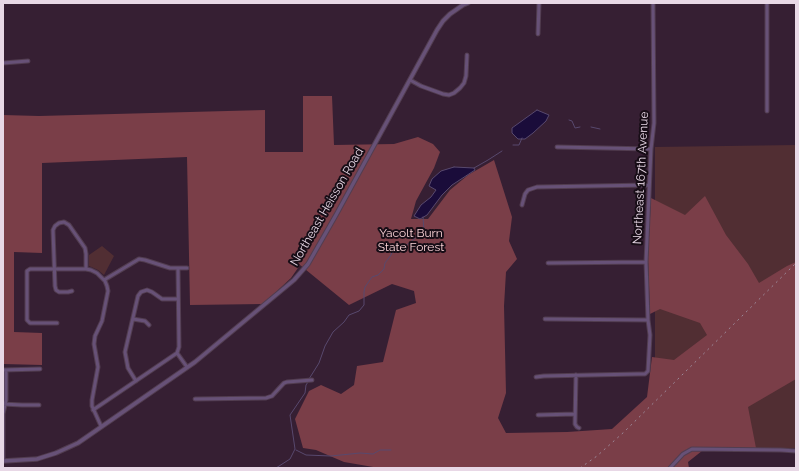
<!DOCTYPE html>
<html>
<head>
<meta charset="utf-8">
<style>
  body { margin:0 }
  #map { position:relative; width:799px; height:471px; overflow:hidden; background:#361f33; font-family:Raleway,sans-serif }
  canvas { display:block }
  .frame { position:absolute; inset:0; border:4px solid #e8d8e6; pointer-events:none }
</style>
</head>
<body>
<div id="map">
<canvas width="799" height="471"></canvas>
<div class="frame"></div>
</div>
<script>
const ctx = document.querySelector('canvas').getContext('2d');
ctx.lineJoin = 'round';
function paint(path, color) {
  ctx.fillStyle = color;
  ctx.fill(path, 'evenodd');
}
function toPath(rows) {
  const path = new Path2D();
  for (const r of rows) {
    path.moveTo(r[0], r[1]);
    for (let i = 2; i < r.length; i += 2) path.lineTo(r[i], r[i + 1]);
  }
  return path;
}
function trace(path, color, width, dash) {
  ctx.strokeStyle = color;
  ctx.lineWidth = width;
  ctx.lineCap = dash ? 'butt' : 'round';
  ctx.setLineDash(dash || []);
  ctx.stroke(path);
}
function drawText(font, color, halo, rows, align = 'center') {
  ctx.font = font + ' Raleway,sans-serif';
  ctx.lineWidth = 4;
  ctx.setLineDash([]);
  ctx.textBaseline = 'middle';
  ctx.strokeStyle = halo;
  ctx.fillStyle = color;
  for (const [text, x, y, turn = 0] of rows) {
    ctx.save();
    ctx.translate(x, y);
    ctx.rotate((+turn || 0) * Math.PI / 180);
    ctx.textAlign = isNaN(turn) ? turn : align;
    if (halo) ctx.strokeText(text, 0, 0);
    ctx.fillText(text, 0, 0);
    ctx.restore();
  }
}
paint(toPath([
  [796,145,796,448,655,450,655,147],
  [102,246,114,256,104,275,98,270,89,266,89,255]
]), '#512e33');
paint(toPath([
  [303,96,332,96,334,145,394,144,418,137,433,144,440,152,434,168,416,201,411,219,428,219,450,190,468,175,494,160,512,217,509,241,517,259,506,272,504,306,506,393,498,418,506,433,567,432,612,429,647,397,652,357,674,360,707,335,700,323,660,309,650,314,648,257,651,198,685,215,705,196,726,235,748,264,759,283,787,266,796,262,796,379,748,407,756,448,707,447,688,462,689,468,379,468,344,462,316,450,303,448,295,419,309,391,321,385,341,394,354,385,357,366,383,362,396,310,416,303,414,291,392,284,349,305,300,265,291,278,263,304,190,305,187,157,42,163,42,253,14,252,14,332,42,333,42,365,3,364,3,115,39,116,265,110,265,152,303,152]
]), '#7a3e48');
const water = toPath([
  [537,110,549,115,546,121,533,133,525,139,518,139,512,133,512,128,537,110],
  [454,167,474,168,475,170,452,185,442,195,427,215,420,219,414,216,421,205,431,197,436,190,429,186,432,179,441,171,454,167]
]);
paint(water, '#1a0c3a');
trace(water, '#58496e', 1);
trace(toPath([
  [569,120,572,121,575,128,580,127],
  [591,127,600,129],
  [513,145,519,145,522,138],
  [474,168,488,160,502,151],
  [309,379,319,363,325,346,333,332,344,322,349,315,359,311,364,305,364,292,365,287,372,277,378,275,384,269,385,263,391,255,392,252,398,252,424,231,423,217],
  [296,450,306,455,331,456,360,453,373,454,380,450,391,450],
  [276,468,290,459,295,449,290,415,305,393,306,385,308,382]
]), '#58496e', 1);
const minor = toPath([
  [538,34,539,3],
  [3,63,28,61],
  [410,80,421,86,443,94,449,95,454,93,460,88,464,83,466,76,467,55],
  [767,111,767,3],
  [557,147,651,149],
  [522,205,525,194,528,190,537,187,649,185],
  [548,263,646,262],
  [104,280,139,259,145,260,170,268,187,268],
  [72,291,68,292,59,292,56,290,55,286,53,230,55,226,59,223,64,222,69,225,85,248,86,254,86,269],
  [133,319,145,321,149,325],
  [545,319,648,320],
  [57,323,30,323,27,320,27,271,30,269,86,269,91,270,97,273,105,281,107,286,108,291,102,321,95,336,94,344,98,367,92,400,92,406,101,426],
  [177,353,179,347,178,269],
  [177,353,187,367],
  [3,370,40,369],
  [576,375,575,424,577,427,579,428],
  [536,377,544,376,638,374,645,374,648,371,650,335,648,320,646,262,651,149,654,123,653,3],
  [136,381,128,368,125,352,138,296,141,292,147,290,152,292,162,299,178,299],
  [195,399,266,398,272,396,284,383,287,382,312,380],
  [3,404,22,405,39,405],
  [93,410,177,353],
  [538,415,575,414],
  [3,461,3,414,6,400,6,370],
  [670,468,683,454,692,449,781,450,796,451]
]);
const tertiary = toPath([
  [3,461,37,459,56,453,78,443,195,362,294,280,308,264,336,215,437,30,443,21,450,14,463,5,468,3]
]);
trace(minor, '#523d50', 5);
trace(tertiary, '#523d50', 5.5);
trace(minor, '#675177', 3);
trace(tertiary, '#675177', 3.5);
trace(toPath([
  [580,468,597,456,624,432,796,263]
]), '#9d8a9a', 1, [2, 4]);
drawText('12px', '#e8d8e6', '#170d16', [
  ["Northeast 167th Avenue",641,178,-87],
  ["Northeast Heisson Road",327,207,-60]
]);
drawText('12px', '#f9d1d5', '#170d16', [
  ["Yacolt Burn",411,233],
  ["State Forest",411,247]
]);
</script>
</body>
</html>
